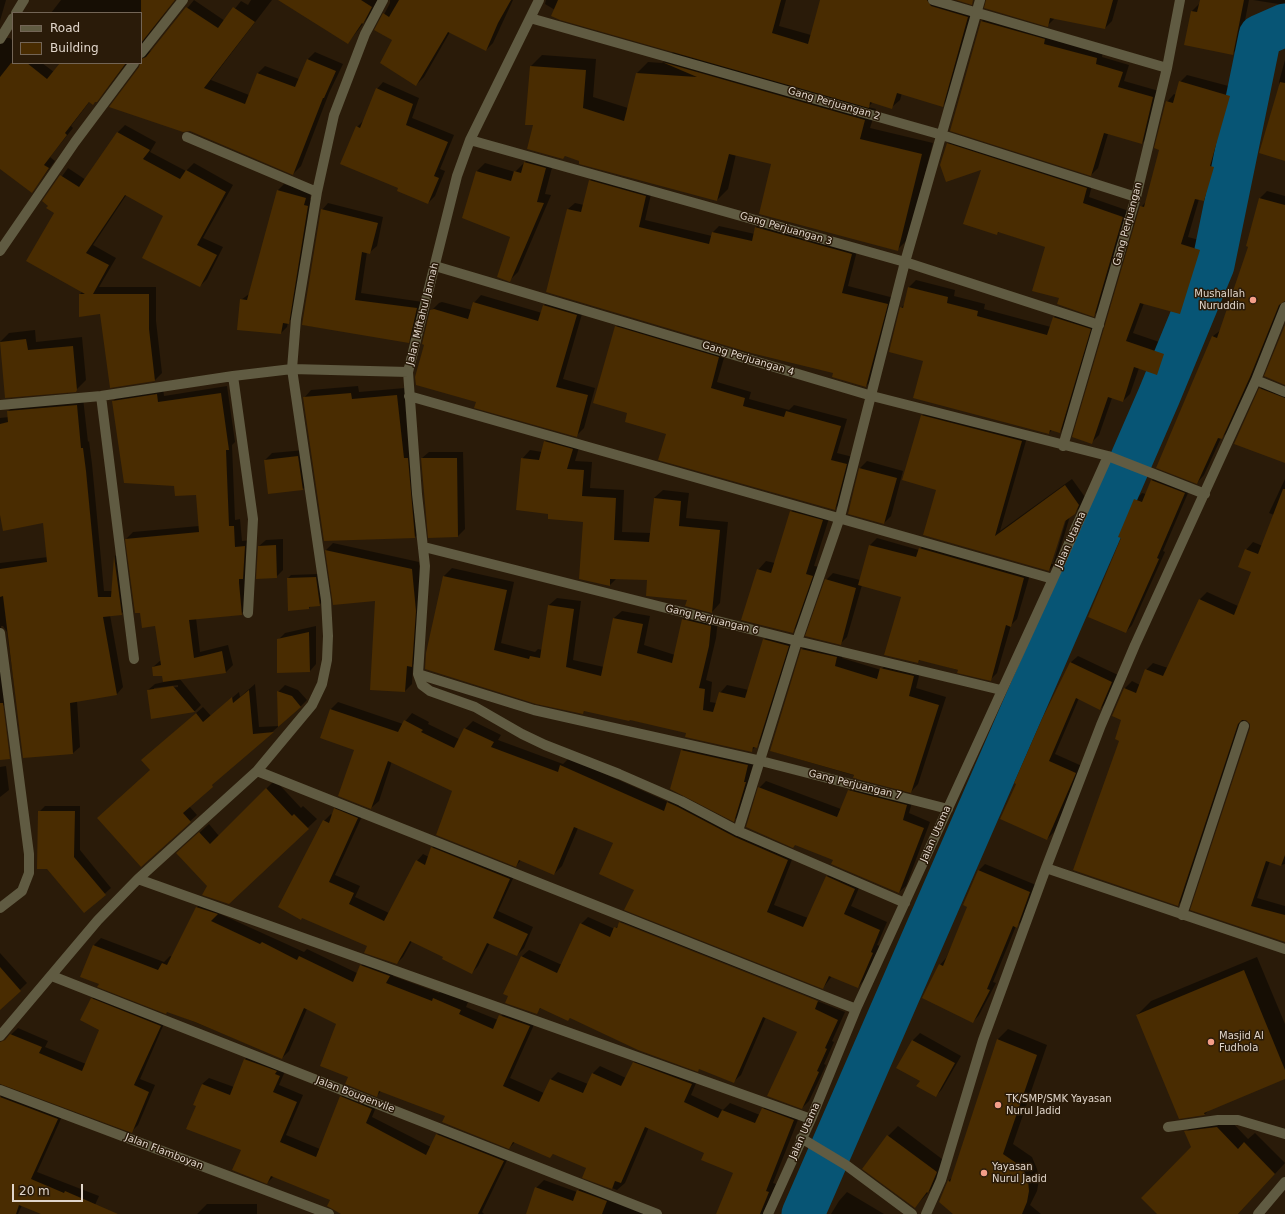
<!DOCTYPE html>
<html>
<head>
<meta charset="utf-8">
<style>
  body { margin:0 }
  #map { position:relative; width:1285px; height:1214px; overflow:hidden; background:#2a1b09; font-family:"DejaVu Sans",sans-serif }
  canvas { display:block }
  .legend { position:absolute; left:12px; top:12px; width:130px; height:52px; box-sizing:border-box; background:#2a1b09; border:1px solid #736556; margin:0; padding:5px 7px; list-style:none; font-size:12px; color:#e0d5ca }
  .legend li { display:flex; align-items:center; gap:8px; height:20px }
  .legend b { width:20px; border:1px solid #736556 }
  .scale { position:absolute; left:12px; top:1184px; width:71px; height:18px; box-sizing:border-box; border:2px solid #e0d5ca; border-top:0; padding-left:5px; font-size:12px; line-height:14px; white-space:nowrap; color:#e0d5ca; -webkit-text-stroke:3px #2a1b09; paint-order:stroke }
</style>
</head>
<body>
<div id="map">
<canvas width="1285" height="1214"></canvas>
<ul class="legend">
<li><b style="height:5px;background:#605b42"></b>Road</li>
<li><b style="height:11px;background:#492c01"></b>Building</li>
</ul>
<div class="scale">20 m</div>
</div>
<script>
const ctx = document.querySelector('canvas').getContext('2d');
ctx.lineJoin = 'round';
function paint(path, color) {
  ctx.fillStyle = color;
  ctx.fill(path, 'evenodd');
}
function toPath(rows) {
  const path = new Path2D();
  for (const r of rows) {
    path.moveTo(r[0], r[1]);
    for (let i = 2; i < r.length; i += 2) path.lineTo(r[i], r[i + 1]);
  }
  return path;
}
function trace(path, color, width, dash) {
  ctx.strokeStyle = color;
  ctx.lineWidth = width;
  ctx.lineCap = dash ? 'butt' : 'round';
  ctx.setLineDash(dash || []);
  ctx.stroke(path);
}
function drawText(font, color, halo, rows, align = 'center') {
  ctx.font = font + ' "DejaVu Sans",sans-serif';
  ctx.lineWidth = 3;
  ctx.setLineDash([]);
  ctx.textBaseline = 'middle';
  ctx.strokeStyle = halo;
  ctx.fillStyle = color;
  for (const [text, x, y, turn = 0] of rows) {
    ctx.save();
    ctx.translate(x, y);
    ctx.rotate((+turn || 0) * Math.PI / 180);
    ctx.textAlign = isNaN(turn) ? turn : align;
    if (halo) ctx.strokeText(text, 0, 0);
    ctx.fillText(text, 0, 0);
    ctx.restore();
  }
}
paint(toPath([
  [0,0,6,0,0,21],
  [61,0,175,0,141,45,141,13,51,13],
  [194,0,225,21,241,1,248,5,251,0,272,0,211,80,249,95,257,74,265,66,299,79,307,60,315,52,343,64,329,93,301,166,293,174,140,67,141,58,147,52,153,50],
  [285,0,378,0,370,15,348,43],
  [390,0,513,0,493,43,486,50,450,32,424,77,416,85,393,39,376,30,390,3],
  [546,0,786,0,779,26,811,35,821,0,942,0,975,10,950,98,942,106,902,93,900,100,892,107,873,102,868,107,876,109,870,128,933,143,908,239,897,250,773,163,736,154,728,189,717,200,566,155,563,158,535,124,531,66,542,55,596,59,593,97,628,108,637,73,648,62,662,63,674,51,555,10,545,4],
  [987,0,1118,0,1112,21,1105,28,1055,18,1048,25],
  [1201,0,1249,0,1240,46,1232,54,1185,44,1192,11,1200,3],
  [1253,0,1285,0,1285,5],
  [988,14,1103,52,1102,57,1129,65,1124,81,1159,91,1148,137,1142,143,1108,134,1098,168,1091,175,951,130,982,21],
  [0,33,3,38,10,38,13,41,13,63,42,63,54,72,61,63,127,63,103,94,96,101,90,101,71,126,73,128,50,157,55,161,32,192,0,168],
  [1285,60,1285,160,1279,82],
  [1187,75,1236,88,1217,158,1221,159,1211,193,1204,200,1199,199,1188,237,1207,242,1187,306,1180,313,1144,303,1133,333,1171,346,1164,367,1156,374,1139,368,1130,394,1123,401,1112,398,1099,435,1091,443,1141,207,1146,202,1161,149,1167,102,1174,94,1176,95,1180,82],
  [383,82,419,98,412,118,454,135,440,169,445,171,435,196,428,203,399,188,357,127,364,120,377,89],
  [125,125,156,142,150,152,186,171,194,163,233,185,203,238,223,247,207,279,200,286,165,215,127,194,93,245,116,258,99,287,156,287,156,321,162,373,155,380,101,313,80,294,83,291,55,213,44,201,68,168,86,180,118,132],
  [954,137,1093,182,1089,197,1129,211,1100,309,1094,315,1060,297,1046,247,999,232,997,234,983,169,947,144],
  [533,154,554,160,545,194,551,195,518,272,510,280,511,237,464,217,477,171,485,163,515,172],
  [596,174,652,190,645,220,712,236,713,232,719,226,755,234,756,227,763,221,858,247,848,286,894,298,872,380,866,386,834,372,568,209,575,203,584,205,590,181],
  [284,184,311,192,310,199,314,200,295,316,288,322,287,327,281,333,241,300,249,294,278,190],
  [1267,191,1285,196,1285,300,1257,369,1229,431,1221,438,1204,475,1197,483,1213,336,1221,330,1252,249,1247,246,1260,198],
  [328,203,383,217,377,246,370,252,367,252,361,293,423,302,415,335,408,341,303,325,322,210],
  [916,280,955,290,954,296,985,304,984,309,1051,327,1054,317,1061,310,1097,322,1067,424,1060,432,1053,429,1049,433,925,360,901,308,905,304,909,287],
  [481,295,542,313,544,305,551,298,584,307,563,379,595,388,584,428,576,436,477,402,425,344,431,311,439,303,442,302,472,310,474,303],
  [623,320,726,351,717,382,751,392,749,399,789,410,794,405,847,419,837,453,853,457,841,502,835,509,667,433,629,412,616,327],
  [35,330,36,342,82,337,86,380,75,391,0,342,9,333],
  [1267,382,1285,389,1285,462,1260,389],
  [227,386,235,442,232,445,235,520,240,519,242,541,251,540,250,571,245,576,248,607,241,614,196,618,200,652,228,645,233,665,226,672,179,678,201,705,195,711,151,717,148,690,155,684,164,682,163,675,153,667,161,660,156,625,126,539,133,532,199,526,197,494,175,485,113,401,120,395,163,388,164,396],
  [178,685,178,687,154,690,154,688],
  [358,386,359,392,405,388,422,530,415,537,325,540,304,398,311,390],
  [83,398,88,442,89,441,92,464,104,591,112,591,115,556,121,551,128,607,121,614,110,615,123,687,117,694,77,701,80,747,73,753,24,757,7,632,3,626,1,626,10,701,0,708,0,563,48,557,44,522,0,510,0,418,9,417,8,411,15,405],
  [928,409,1028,434,1000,531,1072,479,1085,497,1082,506,1070,516,1056,563,1049,570,924,535,937,490,922,416],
  [1065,516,1067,517,1053,564,1051,564],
  [553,433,581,441,575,461,592,462,590,488,624,490,622,532,651,533,654,498,663,490,689,493,686,518,728,522,720,603,712,612,648,579,617,578,610,585,584,521,550,513,522,459,530,450,542,452,545,442],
  [305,450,310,482,303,489,265,460,272,453],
  [429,452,463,452,465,529,458,536,429,537,422,458],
  [867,461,903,471,891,516,884,523,849,513,860,468],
  [1159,474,1191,486,1163,551,1165,552,1132,625,1126,632,1122,538,1135,500,1142,493,1146,494,1152,480],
  [1285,479,1285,864,1281,865,1270,861,1257,898,1285,906,1285,941,1192,909,1251,728,1250,721,1244,719,1185,898,1178,905,1121,740,1123,720,1113,715,1125,688,1132,681,1140,685,1146,670,1153,663,1168,668,1200,599,1207,592,1238,606,1253,571,1246,550,1253,542,1263,546,1274,515,1269,513],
  [800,503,831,512,814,566,821,567,801,623,792,632,758,570,766,561,775,563,791,512],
  [877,538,919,550,927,541,1031,571,1017,619,1011,625,997,673,990,680,921,659,918,662,902,596,862,585,847,637,840,644,826,580,833,573,860,580,870,545],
  [283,539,283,570,276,577,259,546,266,540],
  [333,543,419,562,422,604,418,660,413,665,412,684,405,691,377,600,334,604,326,550],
  [452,568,514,582,501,643,535,652,538,649,543,650,549,605,557,598,581,601,573,660,604,667,614,618,622,611,650,616,644,645,675,655,683,619,691,612,718,619,716,638,706,680,712,682,710,702,716,703,720,693,727,685,749,690,764,640,772,632,796,638,764,739,751,751,687,732,585,710,583,713,427,653,444,576],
  [319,574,322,602,319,605,311,606,309,608,288,578,291,575],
  [316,626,316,664,310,671,278,640,285,633],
  [810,642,844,650,842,658,881,670,889,661,921,668,916,688,946,697,918,784,911,792,771,751,802,649],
  [1078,656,1118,675,1107,702,1100,709,1079,698,1055,754,1082,766,1054,832,1047,839,1018,784,1043,719,1071,662],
  [255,684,259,727,279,726,218,779,189,806,197,815,141,865,151,770,149,754,203,707,211,716,239,692,240,697],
  [285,685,298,690,307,700,300,707,278,692],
  [338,702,403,724,412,713,429,722,428,724,459,739,465,729,473,721,501,735,498,740,563,764,569,758,668,802,675,795,743,830,795,852,774,905,808,918,827,877,834,869,862,881,851,906,887,922,877,945,880,946,865,979,858,987,832,976,823,988,635,889,614,843,578,828,562,866,554,874,521,860,516,866,453,791,392,761,379,801,371,808,355,749,330,710],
  [689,743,755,758,750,775,752,776,741,814,734,820,682,750],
  [6,766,9,790,0,797,0,767],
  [275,780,301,808,303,806,317,819,229,903,208,886,186,845,209,824,219,836],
  [766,781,841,809,849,791,856,784,913,799,909,813,930,822,906,886,899,892,834,859,759,788],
  [341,802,364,812,335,875,360,886,355,897,389,913,417,861,423,854,429,857,432,848,439,841,516,872,498,911,533,927,524,948,517,955,490,943,478,966,472,973,444,956,412,941,403,957,397,963,368,945,302,917,324,821,331,814,332,815,334,809],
  [45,806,80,806,80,850,111,888,84,912,48,868,39,812],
  [985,864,1036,885,1024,920,1016,926,993,982,996,983,979,1015,973,1022,940,965,946,958,969,907,979,870],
  [205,900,225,907,218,913,304,952,307,949,357,973,361,966,368,958,397,968,393,976,439,993,442,991,468,1002,466,1007,498,1020,508,1008,537,1018,510,1078,544,1093,551,1079,558,1072,588,1084,592,1074,600,1066,626,1078,633,1063,641,1055,699,1076,691,1095,723,1110,730,1103,760,1115,763,1109,770,1101,801,1112,773,1183,776,1184,763,1214,717,1214,734,1172,705,1152,649,1127,625,1183,617,1190,584,1177,587,1168,554,1153,550,1157,515,1142,509,1148,446,1115,381,1091,377,1096,349,1076,337,1024,307,1009,289,1051,282,1058,100,983,93,946,101,938,164,962,170,956,173,957,197,907],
  [627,915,825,994,821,1001,621,922,620,923,845,1012,832,1041,834,1042,824,1064,826,1065,809,1101,802,1108,798,1032,766,1017,741,1075,733,1082,700,1068,697,1071,571,1017,568,1020,541,1008,536,1013,521,957,529,950,562,965,581,924,588,917,615,929],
  [0,953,27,983,0,1009],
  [1257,957,1285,1024,1285,1078,1210,1109,1205,1114,1180,1118,1137,1015,1151,1001],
  [99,992,166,1019,140,1079,155,1085,138,1125,131,1132,0,1084,0,1045,18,1028,48,1041,45,1047,86,1064,100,1030,92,999],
  [1008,1029,1047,1045,1013,1144,1032,1157,1037,1169,1039,1180,1037,1191,1030,1205,1041,1214,955,1214,948,1181,953,1177,998,1039],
  [920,1033,961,1056,942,1089,936,1096,921,1080,898,1067,913,1040],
  [252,1053,286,1069,279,1085,303,1095,286,1135,320,1149,341,1097,347,1090,378,1102,372,1117,431,1147,437,1135,444,1128,510,1154,482,1212,484,1214,345,1214,332,1200,274,1176,267,1183,242,1149,197,1105,202,1084,209,1078,234,1087,245,1059],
  [1,1085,4,1090,64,1112,37,1172,99,1196,91,1214,43,1214,22,1205,18,1214,0,1214],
  [1227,1117,1248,1139,1255,1133,1285,1163,1238,1214,1158,1214,1192,1147,1186,1132,1196,1121],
  [898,1126,946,1162,938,1182,915,1207,888,1136],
  [544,1180,577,1192,586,1183,658,1214,527,1214,536,1188],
  [847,1192,884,1214,831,1214,839,1201],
  [207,1204,257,1204,257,1214,197,1214]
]), '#0007');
trace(toPath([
  [803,1214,1159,396,1213,265,1260,36,1285,25]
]), '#075575', 43);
paint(toPath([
  [141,0,175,0,141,43],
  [278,0,361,0,372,7,363,24,362,23,348,44],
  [399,0,511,0,498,23,486,51,448,32,416,86,380,63,392,40,374,30,383,13,389,17],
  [558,0,781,0,772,33,808,44,820,0,927,0,931,6,968,17,943,107,897,93,892,109,870,102,869,108,560,20,551,16],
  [956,0,973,0,972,5],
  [986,0,1113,0,1105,29,1050,18,1048,27,984,8],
  [1200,0,1244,0,1233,55,1184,45,1191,11,1197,12],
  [186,7,218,28,233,7,255,22,204,88,245,104,257,73,295,87,307,59,336,71,324,98,323,98,293,175,190,131,183,132,109,107,139,67,141,59,146,57],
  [981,21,1045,39,1044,44,1097,58,1096,64,1123,72,1118,87,1153,97,1142,144,1104,133,1091,176,950,131],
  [662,62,865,120,860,139,922,154,898,251,759,214,771,164,729,154,717,201,579,164,579,161,565,156,563,159,527,149,533,125,525,125,530,66,586,70,583,108,624,121,636,73,697,77],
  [11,63,27,63,47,79,60,63,126,63,97,102,95,102,93,105,89,102,65,133,67,135,44,165,49,168,32,193,0,169,0,77],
  [1179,81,1230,96,1210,166,1214,167,1204,201,1195,199,1181,244,1200,250,1180,314,1140,303,1126,341,1164,354,1157,375,1134,367,1123,402,1108,397,1092,444,1072,437,1140,206,1144,207,1159,150,1154,148,1166,101,1173,103],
  [1280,82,1285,83,1285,161,1259,153],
  [376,88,413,104,406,125,448,142,434,176,439,178,428,204,397,191,398,188,340,164,356,126,360,128],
  [117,132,150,150,143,159,180,179,186,170,226,192,197,245,217,255,200,287,142,258,163,216,125,195,86,253,109,265,93,294,149,294,149,329,155,381,110,388,100,314,79,317,79,294,85,294,26,261,54,213,46,208,48,206,42,201,60,175,79,187],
  [947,143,1087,188,1083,203,1123,217,1094,317,1057,304,1059,298,1032,291,1045,247,998,232,997,235,963,224,981,170,946,182,940,165],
  [524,162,546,168,537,202,544,203,510,282,497,277,510,237,462,218,476,171,511,181,514,171,521,173],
  [589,180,646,196,639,227,709,244,712,232,752,241,755,227,852,254,842,293,888,304,866,387,832,377,833,373,751,353,546,292,567,209,581,212],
  [277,190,306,198,304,205,308,206,289,324,283,323,281,334,237,330,240,299,247,300],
  [1259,198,1285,205,1285,301,1279,305,1250,377,1222,439,1218,438,1197,484,1156,468,1212,336,1217,338,1248,247,1246,246],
  [321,209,378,223,370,254,362,252,355,300,417,308,409,343,302,325],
  [908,287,948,297,947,303,978,311,977,316,1047,335,1053,317,1091,329,1060,433,1050,430,1049,434,913,398,923,361,889,352,900,307,903,308],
  [473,302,538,321,543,305,577,315,556,387,588,395,577,437,474,408,476,402,416,385,415,377,424,345,422,344,430,310,434,309,468,319],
  [1285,325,1285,385,1264,376],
  [615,326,719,357,711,388,745,398,743,406,784,417,786,411,841,426,831,460,847,464,835,510,658,460,666,434,625,422,627,413,593,403],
  [26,339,28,350,73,346,77,390,76,392,5,398,0,342],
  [1259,388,1285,398,1285,463,1234,444],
  [221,393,229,450,226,450,229,526,234,526,235,547,245,546,243,579,239,579,239,583,242,615,189,620,194,658,222,651,226,673,163,682,162,676,153,676,152,667,161,665,155,626,142,628,140,613,135,613,125,539,199,532,196,495,175,496,174,486,124,483,112,401,157,394,158,402],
  [351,393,352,399,397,395,404,458,408,458,415,538,324,541,303,397],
  [77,405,81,448,83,448,86,471,98,597,111,597,114,556,122,615,103,617,117,695,70,703,73,754,23,758,3,596,0,597,0,569,47,562,43,523,3,531,0,515,0,424,8,422,7,411],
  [921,415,1022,441,995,536,1065,485,1079,505,1075,514,1065,521,1049,571,923,535,936,490,902,480],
  [544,441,573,449,567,469,584,470,582,496,616,498,614,540,649,542,654,498,681,501,679,526,720,530,712,613,685,606,687,600,646,596,647,580,610,579,610,586,579,579,583,522,548,519,548,514,516,510,521,458,539,460],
  [298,456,303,490,268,494,264,460],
  [421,458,457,458,458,537,428,538],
  [859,468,897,478,884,524,848,514],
  [1151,480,1185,493,1157,558,1159,559,1126,633,1088,617,1121,538,1118,537,1134,499,1142,502],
  [1283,489,1285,489,1285,855,1281,866,1266,861,1251,906,1285,915,1285,942,1190,910,1250,728,1250,724,1246,720,1242,720,1238,724,1178,906,1073,870,1119,741,1115,739,1121,720,1112,716,1124,688,1136,693,1145,669,1163,676,1199,599,1234,615,1251,572,1238,567,1245,549,1258,554],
  [790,511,823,520,806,574,813,576,793,633,741,620,757,569,771,573],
  [276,545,277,578,256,579,258,546],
  [869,545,916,557,919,548,1024,578,1011,627,1006,625,991,681,957,673,958,670,919,660,918,663,884,655,901,597,858,585],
  [325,550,412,569,416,611,412,667,407,666,405,692,370,690,375,601,333,605],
  [443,576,507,590,494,650,529,659,530,656,540,658,548,605,574,609,566,667,601,676,613,618,643,624,637,653,672,663,682,619,711,626,709,646,699,688,705,689,703,710,713,712,719,692,745,698,763,639,789,646,757,748,753,747,752,752,685,737,686,733,630,720,629,721,584,711,583,714,536,704,425,669,426,653],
  [316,577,320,606,309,607,309,609,288,611,287,578],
  [825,579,856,588,841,645,805,636],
  [309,632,310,672,277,673,277,639],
  [801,649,837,657,835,666,877,679,880,668,914,676,909,696,939,705,911,793,853,778,854,775,770,751],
  [1070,662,1112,682,1100,710,1076,698,1049,761,1076,773,1047,840,1000,819,1016,784,1014,783,1042,719],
  [173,686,195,712,151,719,147,690],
  [249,690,253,734,274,732,212,785,213,787,183,813,191,822,141,867,97,818,150,770,141,760,196,713,203,722,232,697,233,703],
  [277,691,292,696,301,707,278,727],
  [0,703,3,703,10,759,0,760],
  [330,709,398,732,404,720,423,730,421,732,454,748,464,728,494,742,491,747,558,772,560,765,664,811,667,802,678,807,735,837,788,860,767,912,803,927,826,876,855,889,844,914,880,930,871,952,873,953,858,988,829,976,823,989,624,910,634,890,599,874,613,843,574,827,554,875,519,860,516,867,436,835,452,791,388,761,371,809,338,796,354,750,320,738],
  [681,750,748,765,744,782,746,782,734,822,670,789],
  [758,787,837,817,848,790,907,805,903,820,924,828,899,893,831,864,833,860,795,845,793,848,746,827],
  [266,788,292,816,294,814,309,829,229,904,202,895,207,886,176,853,199,832,210,844],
  [334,808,358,818,329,882,354,893,349,904,384,921,416,860,425,865,431,847,510,879,493,918,528,934,517,956,487,943,472,974,442,959,443,957,410,941,397,964,364,953,367,946,302,918,301,920,278,907,323,820,329,823],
  [38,811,75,811,74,857,106,895,84,913,47,869,37,869],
  [978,870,1030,892,1017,928,1013,926,987,989,990,990,973,1023,922,998,939,964,943,966,967,907,963,905],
  [196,907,218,914,211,921,260,944,262,942,297,960,299,956,353,982,360,965,390,976,386,983,432,1001,433,998,461,1010,459,1014,493,1029,499,1015,530,1026,503,1086,539,1102,550,1079,583,1093,592,1073,621,1086,633,1062,692,1084,684,1102,718,1118,722,1110,755,1123,762,1108,794,1120,766,1191,769,1192,760,1214,716,1214,733,1173,701,1160,704,1153,645,1127,621,1183,615,1181,612,1189,582,1178,586,1168,553,1154,550,1158,513,1142,509,1149,442,1122,445,1116,379,1091,377,1097,345,1084,348,1077,320,1066,336,1024,304,1008,282,1059,195,1022,167,1012,166,1014,97,987,99,984,80,977,93,945,158,970,162,963,167,965],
  [619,922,818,1001,815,1009,838,1020,825,1048,827,1049,817,1071,819,1072,802,1109,767,1096,797,1032,763,1017,734,1083,699,1069,698,1072,638,1050,570,1018,568,1021,540,1008,537,1014,505,1003,508,996,503,994,521,956,557,973,580,923,610,937,614,927,617,928],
  [0,967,21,991,0,1010],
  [1244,970,1285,1070,1285,1079,1204,1113,1205,1115,1179,1119,1136,1015],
  [91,998,161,1026,134,1085,149,1092,132,1133,0,1084,0,1042,5,1040,10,1034,42,1047,39,1053,82,1071,99,1030,80,1020],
  [997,1039,1037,1055,1003,1154,1022,1167,1028,1180,1029,1191,1027,1202,1022,1214,953,1214,939,1202,948,1180,950,1182],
  [912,1040,955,1063,936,1097,916,1086,920,1081,896,1068],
  [244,1059,277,1071,275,1074,280,1076,273,1092,297,1102,280,1142,316,1157,340,1096,372,1109,366,1123,426,1155,436,1134,504,1161,478,1214,341,1214,327,1206,330,1200,271,1176,267,1184,232,1170,241,1150,186,1129,196,1106,193,1105,202,1084,230,1095],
  [0,1097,58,1119,31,1179,64,1193,65,1191,118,1214,41,1214,19,1205,16,1214,0,1214],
  [1217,1127,1238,1149,1244,1142,1275,1174,1238,1214,1157,1214,1141,1198,1191,1147,1184,1131],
  [887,1135,937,1172,928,1193,927,1192,915,1208,862,1169],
  [535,1187,573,1201,577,1190,607,1201,602,1214,526,1214]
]), '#492c01');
trace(toPath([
  [1168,1127,1218,1120,1238,1120,1285,1134]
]), '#605b42', 10);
trace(toPath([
  [539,0,470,140,457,176,408,372,417,494,425,566,418,674,422,685,430,691,475,707,522,734,545,745,619,774,681,801,738,831],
  [933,0,1167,68],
  [16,13,24,0],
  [530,18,942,135,1136,197],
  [0,39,13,18],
  [141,53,183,0],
  [187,137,317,192],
  [470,140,905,262,1099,325],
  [0,251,75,142,134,63],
  [435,266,872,396,1108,456,1205,494],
  [233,376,253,519,248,613],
  [1256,380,1285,392],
  [101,396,134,659],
  [409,396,1053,579],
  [0,405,101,396,233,376,292,369,408,372],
  [1063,446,1136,197,1167,68,1180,0],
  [424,547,797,641,1001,690],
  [0,633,29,854,29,873,22,891,0,908],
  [418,674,534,710,761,761,948,809],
  [257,771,856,1009],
  [1046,868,1285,949],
  [138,879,811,1119],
  [905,903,738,831,797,641,840,517,905,262,980,0],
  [1182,915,1244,726],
  [52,976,657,1214],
  [0,1036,98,920,138,879,257,771,312,705,322,684,327,660,328,636,326,600,292,369,296,319,317,192,334,115,365,34,383,0],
  [0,1090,329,1214],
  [801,1138,846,1165,912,1214],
  [768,1214,811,1119,856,1009,1053,579,1108,456],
  [926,1214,941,1180,983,1040,1046,868,1101,725,1135,645,1256,380,1285,307],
  [1258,1214,1285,1182]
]), '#605b42', 10);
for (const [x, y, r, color] of [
  [1253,300,4,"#f49e89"],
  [1211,1042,4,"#f49e89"],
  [998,1105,4,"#f49e89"],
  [984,1173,4,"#f49e89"]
]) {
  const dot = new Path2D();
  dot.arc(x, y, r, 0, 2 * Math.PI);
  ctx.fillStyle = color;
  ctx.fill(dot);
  trace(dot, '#2a1b09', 1.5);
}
drawText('10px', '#e0d5ca', '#2a1b09', [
  ["Gang Perjuangan 2",834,104,16],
  ["Gang Perjuangan",1128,224,-75],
  ["Gang Perjuangan 3",786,229,16],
  ["Jalan Miftahul Jannah",423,314,-76],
  ["Gang Perjuangan 4",748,359,17],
  ["Jalan Utama",1071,540,-66],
  ["Gang Perjuangan 6",712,620,14],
  ["Gang Perjuangan 7",855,785,14],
  ["Jalan Utama",936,834,-66],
  ["Jalan Bougenvile",355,1095,21],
  ["Jalan Utama",805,1131,-66],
  ["Jalan Flamboyan",164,1152,21]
]);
drawText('10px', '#e0d5ca', '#2a1b09', [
  ["Mushallah",1245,294,"right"],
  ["Nuruddin",1245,306,"right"],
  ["Masjid Al",1219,1036],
  ["Fudhola",1219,1048],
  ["TK/SMP/SMK Yayasan",1006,1099],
  ["Nurul Jadid",1006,1111],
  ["Yayasan",992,1167],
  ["Nurul Jadid",992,1179]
], 'left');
</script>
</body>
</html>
